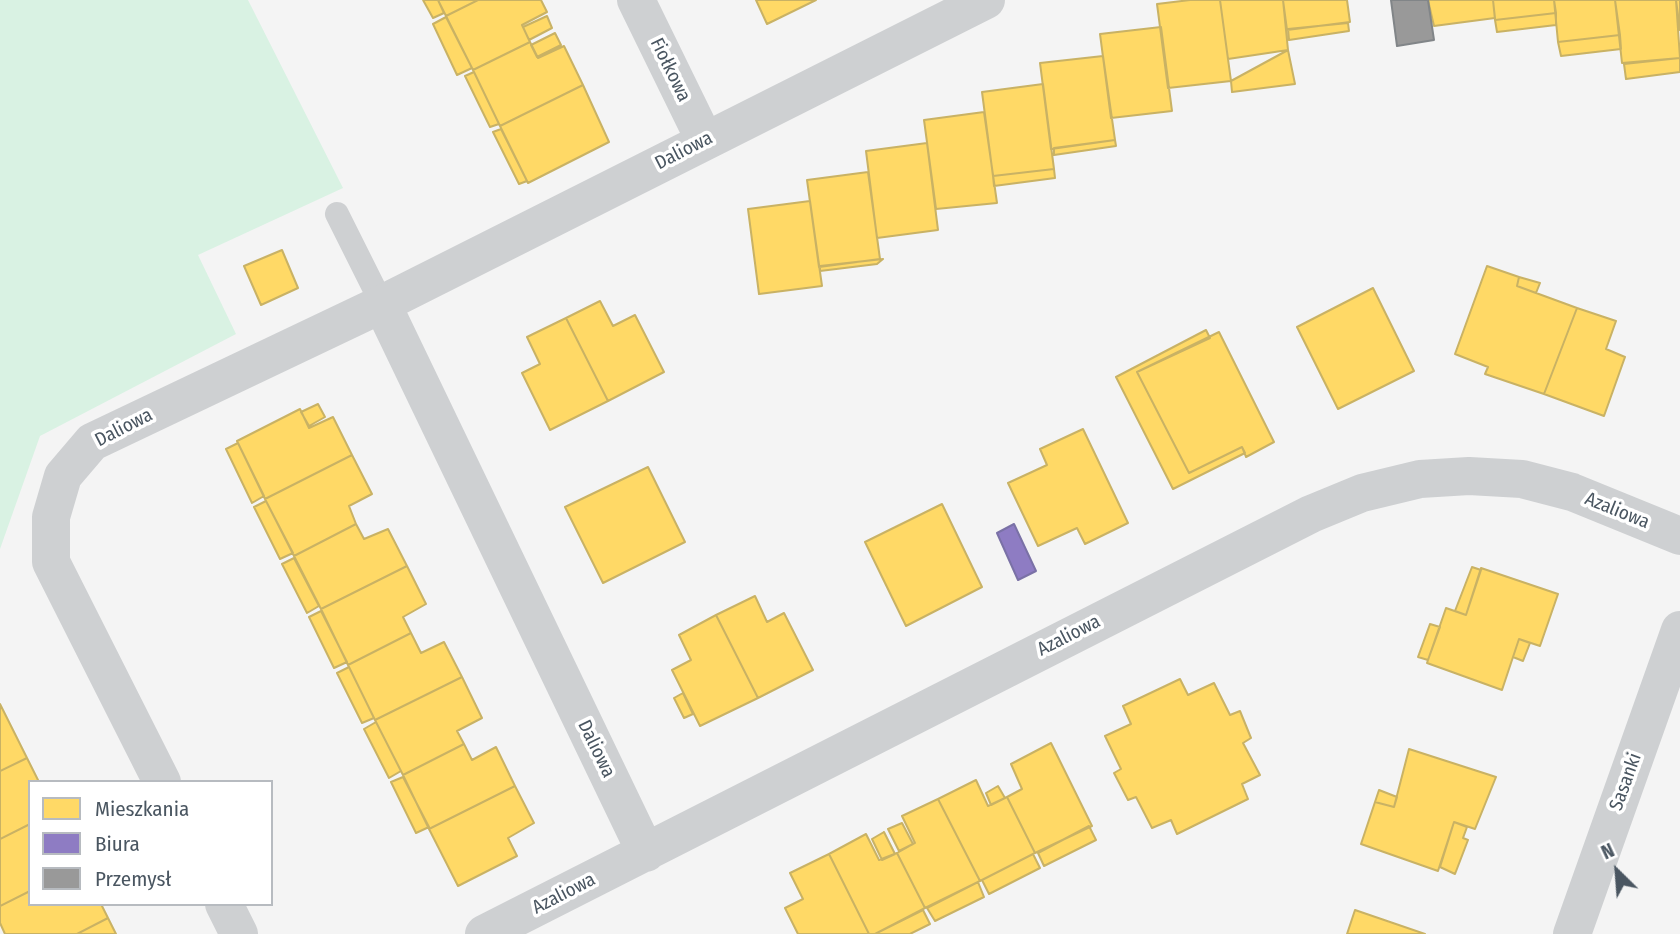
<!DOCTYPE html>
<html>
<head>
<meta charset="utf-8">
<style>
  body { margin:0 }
  #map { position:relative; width:1680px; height:934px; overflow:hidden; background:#f4f4f4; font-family:"Fira Sans Condensed",sans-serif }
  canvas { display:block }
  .legend { position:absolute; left:28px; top:780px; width:245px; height:126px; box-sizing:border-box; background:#fff; border:2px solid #b7bbc0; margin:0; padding:9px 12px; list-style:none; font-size:21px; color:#4a5661 }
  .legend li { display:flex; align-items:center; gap:14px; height:35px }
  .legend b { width:35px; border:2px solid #b7bbc0 }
  .north { position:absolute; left:1582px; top:836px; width:70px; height:70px; -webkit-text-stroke:5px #fff; paint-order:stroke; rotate:335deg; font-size:19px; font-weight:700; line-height:28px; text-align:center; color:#4a5661 }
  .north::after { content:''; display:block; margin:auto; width:24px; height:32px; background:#4a5661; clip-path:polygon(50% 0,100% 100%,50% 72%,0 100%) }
</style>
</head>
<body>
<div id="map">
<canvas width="1680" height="934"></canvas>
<ul class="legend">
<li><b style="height:19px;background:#ffd966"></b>Mieszkania</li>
<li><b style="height:19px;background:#8e7cc3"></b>Biura</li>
<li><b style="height:19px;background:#999"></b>Przemysł</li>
</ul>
<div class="north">N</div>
</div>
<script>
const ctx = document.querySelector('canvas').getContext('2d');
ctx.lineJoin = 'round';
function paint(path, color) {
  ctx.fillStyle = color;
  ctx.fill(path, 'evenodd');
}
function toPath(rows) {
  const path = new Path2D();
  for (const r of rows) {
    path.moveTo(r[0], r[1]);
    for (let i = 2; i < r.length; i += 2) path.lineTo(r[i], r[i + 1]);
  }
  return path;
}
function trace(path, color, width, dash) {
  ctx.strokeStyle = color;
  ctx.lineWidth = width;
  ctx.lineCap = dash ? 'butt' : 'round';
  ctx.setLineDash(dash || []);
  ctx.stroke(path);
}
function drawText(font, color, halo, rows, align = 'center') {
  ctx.font = font + ' "Fira Sans Condensed",sans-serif';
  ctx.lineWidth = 7;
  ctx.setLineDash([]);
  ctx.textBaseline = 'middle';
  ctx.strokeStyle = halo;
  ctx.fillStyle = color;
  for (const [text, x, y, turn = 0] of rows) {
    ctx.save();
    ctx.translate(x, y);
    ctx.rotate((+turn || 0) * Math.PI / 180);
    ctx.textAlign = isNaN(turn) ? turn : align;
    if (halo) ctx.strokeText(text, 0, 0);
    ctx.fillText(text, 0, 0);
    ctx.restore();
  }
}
paint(toPath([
  [0,0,248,0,343,188,198,255,236,334,40,436,0,549]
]), '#d9f2e3');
const homes = toPath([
  [423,0,438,0,444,13,433,18,423,0],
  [438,0,478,0,446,16,438,0],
  [478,0,541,0,547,12,522,25,530,42,473,70,446,16,478,0],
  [756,0,816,0,767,24,756,0],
  [1190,0,1220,0,1231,81,1168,88,1157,4,1190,0],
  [1220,0,1283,0,1288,50,1228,59,1220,0],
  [1283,0,1347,0,1350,22,1287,30,1283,0],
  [1428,0,1493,0,1495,18,1434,26,1428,0],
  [1493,0,1554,0,1556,13,1495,20,1493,0],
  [1554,0,1615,0,1620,35,1558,42,1554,0],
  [1615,0,1676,0,1680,58,1622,63,1615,0],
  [1676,0,1680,0,1680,30,1676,0],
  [1556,13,1556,25,1497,32,1495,20,1556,13],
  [547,16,552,28,529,40,523,27,547,16],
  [446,17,472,68,457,75,433,24,446,17],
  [1348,23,1349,31,1289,40,1288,29,1348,23],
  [1161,27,1172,111,1111,118,1100,34,1161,27],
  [555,33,561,45,537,57,531,45,555,33],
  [1620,35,1621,49,1561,56,1558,42,1620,35],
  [530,42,538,58,564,46,583,85,500,126,473,70,530,42],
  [1288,50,1295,84,1232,92,1231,81,1288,50],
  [1103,56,1115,140,1051,149,1040,63,1103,56],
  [1680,58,1680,72,1626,79,1624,64,1680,58],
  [474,72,499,124,490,127,465,76,474,72],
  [1043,84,1054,169,993,176,982,92,1043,84],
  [583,85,609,142,528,183,500,126,583,85],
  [984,112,997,203,936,209,924,120,984,112],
  [501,129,527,181,519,184,493,132,501,129],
  [1115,140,1116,146,1054,155,1054,148,1115,140],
  [927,143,938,230,877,238,866,151,927,143],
  [1054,169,1055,178,994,186,993,176,1054,169],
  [868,172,880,259,819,267,807,180,868,172],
  [810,201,822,286,759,294,748,209,810,201],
  [282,250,298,288,261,305,244,266,282,250],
  [883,259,877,264,820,271,820,266,883,259],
  [1487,266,1519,277,1517,286,1577,308,1544,394,1485,374,1488,367,1455,354,1487,266],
  [1519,277,1540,283,1536,293,1517,286,1519,277],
  [1373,288,1414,371,1338,409,1297,327,1373,288],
  [600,301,613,326,635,315,664,372,608,401,566,318,600,301],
  [1577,308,1616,321,1606,349,1625,357,1604,416,1544,394,1577,308],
  [566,318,608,401,550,430,522,373,540,364,527,337,566,318],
  [1206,330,1210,338,1137,372,1189,473,1242,447,1245,453,1173,489,1116,377,1206,330],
  [1219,332,1274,442,1246,457,1242,447,1189,473,1137,372,1219,332],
  [318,404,325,417,309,426,301,412,318,404],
  [300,409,309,428,333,417,352,455,265,499,237,441,300,409],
  [1083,429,1128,523,1085,544,1077,528,1038,546,1008,483,1047,465,1040,449,1083,429],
  [238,443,264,496,252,503,226,449,238,443],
  [352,455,372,494,349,506,356,524,294,556,265,499,352,455],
  [648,467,685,542,603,583,565,507,648,467],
  [266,501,293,553,280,559,254,507,266,501],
  [942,504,982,587,906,626,865,542,942,504],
  [356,524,364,539,388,529,407,566,321,609,294,556,356,524],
  [294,558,319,606,307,613,282,564,294,558],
  [407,566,426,604,403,617,411,633,348,665,321,609,407,566],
  [1472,567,1481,570,1466,615,1455,611,1472,567],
  [1481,568,1558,594,1540,646,1519,639,1502,690,1427,663,1446,608,1466,615,1481,568],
  [755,596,767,622,784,613,813,670,758,698,716,615,755,596],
  [321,611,347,662,334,668,309,617,321,611],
  [716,615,758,698,700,726,672,670,691,660,679,635,716,615],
  [1430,624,1440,627,1428,660,1418,657,1430,624],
  [411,633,421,653,444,642,462,677,375,720,348,665,411,633],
  [1519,639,1530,643,1523,661,1513,657,1519,639],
  [349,667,374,718,362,723,337,673,349,667],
  [462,677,482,718,457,731,464,744,403,775,375,720,462,677],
  [1180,679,1188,695,1214,683,1230,715,1240,711,1251,738,1243,743,1260,775,1242,784,1248,799,1177,834,1171,820,1152,828,1136,797,1128,800,1114,773,1121,769,1105,736,1131,724,1123,706,1180,679],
  [683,693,693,714,684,718,674,698,683,693],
  [0,704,27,758,0,771,0,704],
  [376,722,401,771,389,778,364,729,376,722],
  [1051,743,1092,826,1035,853,1007,797,1022,789,1011,764,1051,743],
  [464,744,472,760,496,747,515,786,429,829,403,775,464,744],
  [1409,749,1496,777,1475,829,1454,822,1438,871,1361,844,1375,802,1394,807,1409,749],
  [27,758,39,782,30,782,30,824,0,839,0,771,27,758],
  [403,777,429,827,416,833,391,782,403,777],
  [976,780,988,806,1007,797,1035,853,980,881,938,799,976,780],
  [515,786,534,823,508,838,517,856,458,886,429,829,515,786],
  [998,786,1005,798,991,805,986,793,998,786],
  [1379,790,1397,797,1394,807,1375,802,1379,790],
  [938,799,980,881,925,908,897,853,915,843,902,816,938,799],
  [1454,822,1467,827,1463,838,1468,840,1455,874,1440,867,1454,822],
  [902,823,913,844,899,851,888,829,902,823],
  [30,824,30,891,0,906,0,839,30,824],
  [1089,826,1096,840,1044,866,1038,853,1089,826],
  [884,832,895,854,882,860,872,839,884,832],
  [866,834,879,860,897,853,925,908,875,934,869,934,829,854,866,834],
  [829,854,869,934,798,934,785,908,803,899,790,873,829,854],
  [1033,854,1040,868,989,894,982,880,1033,854],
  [978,882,984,897,935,921,927,908,978,882],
  [30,891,30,904,101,904,108,918,77,934,5,934,0,923,0,906,30,891],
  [923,910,930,924,910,934,875,934,923,910],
  [1355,910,1425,934,1347,934,1355,910],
  [108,918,116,934,77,934,108,918]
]);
paint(homes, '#ffd966');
trace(homes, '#c9b264', 2);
const offices = toPath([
  [1014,524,1036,571,1018,580,997,533,1014,524]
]);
paint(offices, '#8e7cc3');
trace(offices, '#7a71a6', 2);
const industry = toPath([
  [1391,0,1428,0,1434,40,1397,46,1391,0]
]);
paint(industry, '#999');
trace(industry, '#818588', 2);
trace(toPath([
  [337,214,382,304]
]), '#ced0d2', 24);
trace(toPath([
  [636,0,705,141],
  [382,304,646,853],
  [162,782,51,562,51,517,63,476,92,442,382,304,986,0],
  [224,904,239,934],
  [484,934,1311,514,1362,493,1420,479,1469,476,1522,479,1572,492,1680,536],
  [1572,934,1680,630]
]), '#ced0d2', 38);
drawText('19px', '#4a5661', '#fff', [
  ["Fiołkowa",670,70,64],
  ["Daliowa",684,151,-27],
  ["Daliowa",124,428,-27],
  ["Azaliowa",1617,511,22],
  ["Azaliowa",1069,636,-27],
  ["Daliowa",596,749,64],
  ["Sasanki",1626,782,-70],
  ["Azaliowa",564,894,-27]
]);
</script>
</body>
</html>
